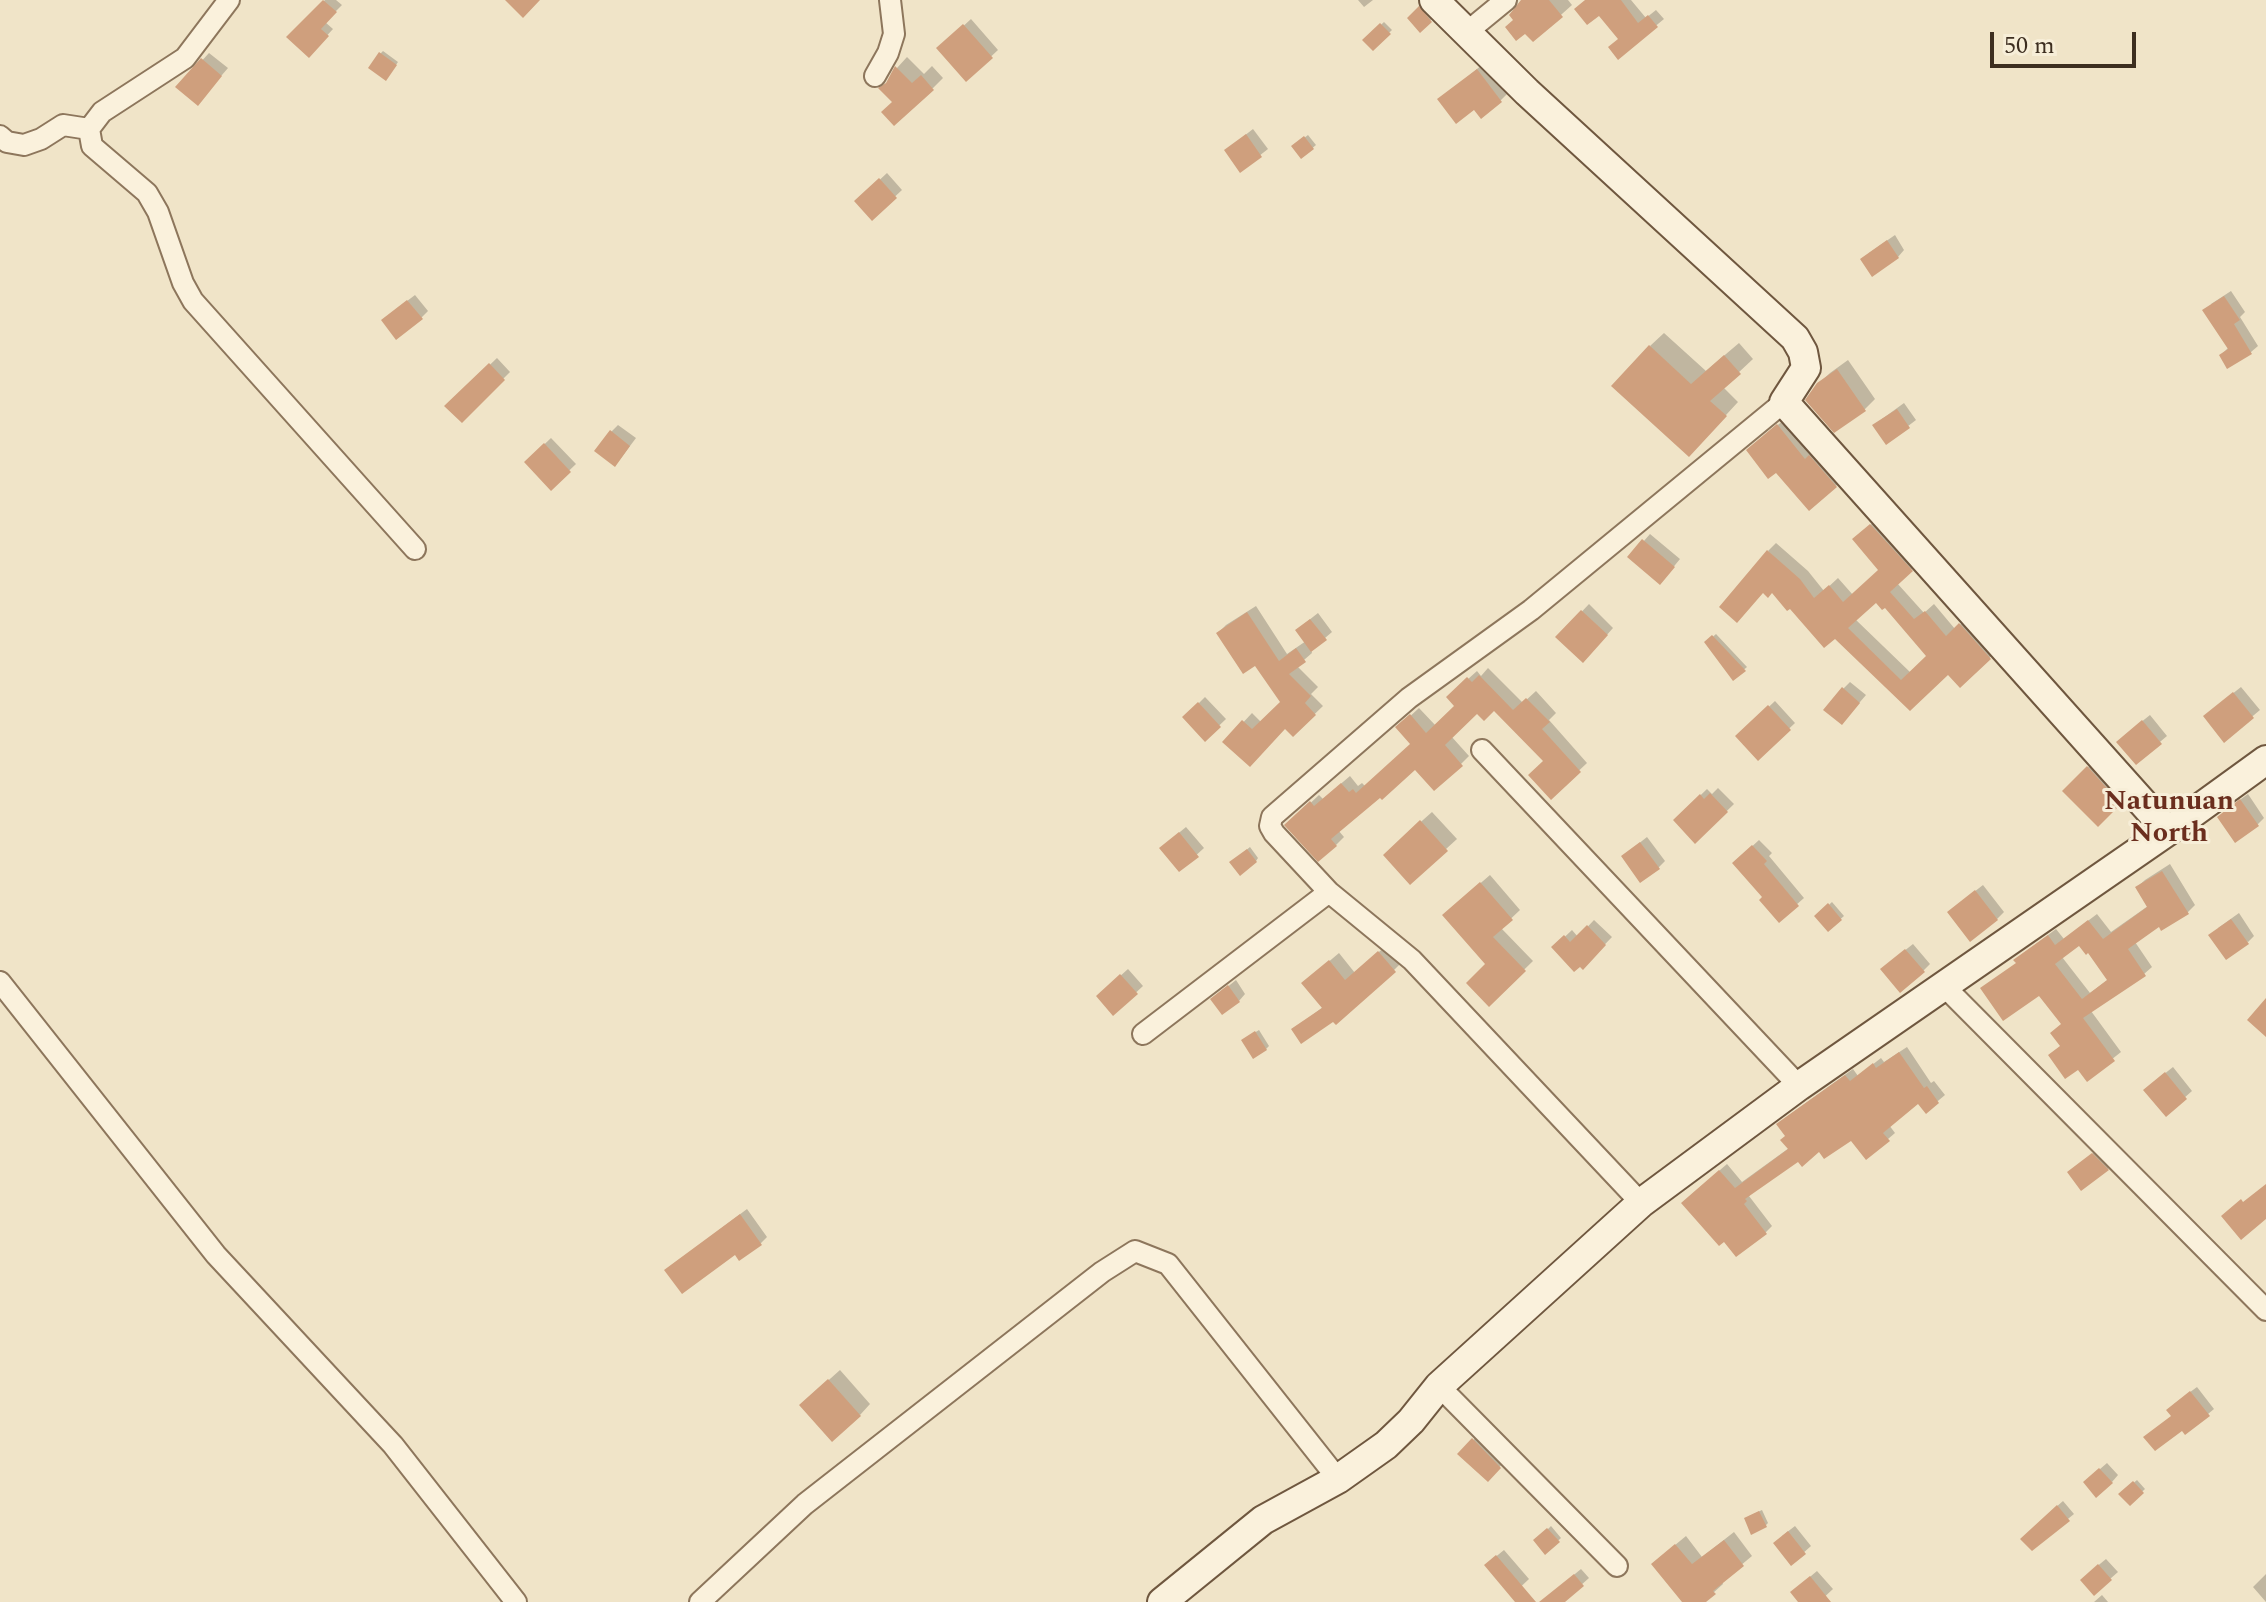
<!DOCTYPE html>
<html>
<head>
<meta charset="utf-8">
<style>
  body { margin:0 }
  #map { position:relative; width:2266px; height:1602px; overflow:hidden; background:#f0e4c8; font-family:Spectral,serif }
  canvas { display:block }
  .scale { position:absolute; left:1990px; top:32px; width:146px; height:36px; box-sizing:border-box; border:4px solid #3d2e20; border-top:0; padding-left:10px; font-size:24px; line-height:28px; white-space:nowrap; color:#3d2e20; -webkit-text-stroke:6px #f7eed8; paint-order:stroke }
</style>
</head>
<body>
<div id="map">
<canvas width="2266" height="1602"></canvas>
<div class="scale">50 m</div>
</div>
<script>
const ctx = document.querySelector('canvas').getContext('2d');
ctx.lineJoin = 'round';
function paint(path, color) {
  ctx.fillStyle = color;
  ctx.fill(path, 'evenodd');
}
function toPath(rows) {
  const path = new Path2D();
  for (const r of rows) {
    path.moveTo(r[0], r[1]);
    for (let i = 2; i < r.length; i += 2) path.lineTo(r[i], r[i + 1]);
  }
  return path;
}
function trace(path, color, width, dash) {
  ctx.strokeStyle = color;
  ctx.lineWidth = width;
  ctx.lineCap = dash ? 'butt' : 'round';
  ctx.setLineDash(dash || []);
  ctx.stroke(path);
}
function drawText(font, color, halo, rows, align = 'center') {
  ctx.font = font + ' Spectral,serif';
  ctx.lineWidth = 6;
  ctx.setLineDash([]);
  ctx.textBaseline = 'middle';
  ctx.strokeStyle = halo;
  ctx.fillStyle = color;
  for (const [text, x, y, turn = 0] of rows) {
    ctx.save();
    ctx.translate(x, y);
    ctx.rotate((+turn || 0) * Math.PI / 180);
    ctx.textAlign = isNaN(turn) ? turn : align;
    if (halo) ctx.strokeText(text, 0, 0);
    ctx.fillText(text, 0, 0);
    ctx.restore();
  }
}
paint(toPath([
  [325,0,336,0,342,5,325,22,333,29,309,55,289,37],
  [1358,0,1373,0,1364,7],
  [1523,0,1568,0,1572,5,1533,40],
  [1586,0,1631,0,1646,18,1656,10,1664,19,1618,57,1620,39],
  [1426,1,1437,14,1420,30,1409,18],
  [971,19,998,50,967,79,946,42],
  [1384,22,1392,30,1373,48,1365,40],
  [383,51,398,62,388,76,380,54],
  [209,53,228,68,204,96,178,87],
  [907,57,924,74,932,66,943,78,933,88,894,101,890,79,897,68],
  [1488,60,1511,90,1501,100,1475,108,1439,100],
  [1253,129,1268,149,1241,170,1226,150],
  [1308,135,1316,145,1302,157,1294,146],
  [887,173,902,190,872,218,857,201],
  [1895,235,1904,250,1898,257,1869,253],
  [2231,291,2245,312,2240,317,2258,346,2251,352,2228,366,2221,355,2229,347,2211,304],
  [415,295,428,311,421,318,390,314],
  [1664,333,1706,371,1739,343,1753,359,1723,387,1738,402,1702,441,1650,346],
  [497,358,510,372,462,420,447,406],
  [1848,360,1875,399,1865,409,1835,430,1818,384,1830,373],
  [1904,403,1916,420,1887,442,1882,419],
  [1785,419,1842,479,1836,486,1755,444],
  [618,425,636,438,621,458,611,432],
  [551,438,576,464,551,488,526,462],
  [1880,517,1919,562,1897,583,1924,613,1934,604,1955,629,1969,617,1998,650,1960,685,1948,672,1886,683,1768,551,1776,543,1808,571,1824,591,1838,578,1853,595,1880,570,1863,531],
  [1876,600,1885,605,1929,656,1911,673,1855,619],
  [1650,534,1680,559,1666,576,1630,557],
  [1589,604,1613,628,1590,654,1558,637],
  [1256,606,1287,654,1306,641,1304,624,1318,613,1332,632,1311,650,1312,653,1297,666,1318,687,1311,694,1323,706,1293,735,1285,727,1225,742,1252,713,1262,723,1282,702,1255,664,1218,633,1226,625],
  [1716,634,1747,667,1734,678,1707,642],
  [1488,668,1523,703,1536,691,1556,713,1549,720,1587,763,1551,797,1545,761,1494,709,1477,711,1451,736,1469,756,1461,764,1415,767,1338,830,1344,837,1336,845,1287,825,1319,795,1323,799,1350,776,1358,786,1362,783,1365,786,1412,743,1406,720,1419,708,1436,726,1457,706,1448,697,1477,671,1481,676],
  [1850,682,1866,695,1848,716,1843,689],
  [2241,687,2260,710,2224,740,2212,710],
  [1205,697,1226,719,1205,739,1185,717],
  [1775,701,1795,723,1758,758,1738,736],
  [2150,715,2167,736,2136,762,2125,735],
  [2098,757,2130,792,2098,824,2065,791],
  [1718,788,1734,804,1696,841,1675,820,1707,789,1712,794],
  [2248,794,2264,818,2257,825,2226,810],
  [1432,812,1457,839,1446,849,1396,844],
  [1186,827,1204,848,1180,870,1169,841],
  [1647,837,1665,861,1658,868,1623,856],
  [1759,840,1772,853,1769,856,1804,898,1779,920,1765,896,1734,863],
  [1250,847,1258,858,1256,861,1234,860],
  [2170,864,2195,905,2187,913,2160,924,2135,942,2152,967,2144,974,2091,1011,2121,1052,2087,1079,2062,1045,2062,1023,2017,962,2024,953,2056,929,2064,939,2097,914,2111,932,2148,906,2137,887,2145,880],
  [2080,943,2089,950,2109,979,2090,993,2062,957],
  [1490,875,1520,910,1501,928,1533,961,1489,1004,1488,964,1454,906],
  [1983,885,2004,912,1997,919,1956,906],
  [1832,902,1844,916,1829,929,1817,916],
  [2239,913,2254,936,2248,942,2218,928],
  [1594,920,1612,937,1583,967,1554,947,1572,930,1578,937],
  [1388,944,1403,961,1394,970,1336,1022,1333,1019,1294,1029,1323,1007,1313,975,1339,953,1355,973],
  [1913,944,1930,964,1923,971,1889,963],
  [1128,969,1143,986,1114,1013,1098,996],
  [1236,980,1245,994,1239,1001,1220,993],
  [1259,1030,1269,1046,1266,1049,1246,1038],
  [1907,1047,1931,1083,1934,1081,1945,1095,1926,1111,1918,1101,1889,1125,1895,1133,1888,1139,1852,1138,1820,1149,1798,1159,1752,1193,1749,1196,1772,1226,1765,1233,1690,1196,1727,1164,1742,1182,1789,1148,1785,1118,1853,1069,1858,1076,1881,1058,1884,1062],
  [2173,1067,2192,1091,2166,1114,2153,1083],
  [2100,1148,2114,1162,2108,1169,2076,1166],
  [747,1209,767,1237,760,1244,719,1230],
  [840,1370,870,1404,860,1415,812,1395],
  [2197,1387,2214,1409,2208,1414,2173,1415,2174,1404],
  [1480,1433,1506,1460,1488,1479,1460,1454],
  [2107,1463,2118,1475,2112,1482,2092,1476],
  [2137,1480,2145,1489,2130,1503,2121,1494],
  [2063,1501,2074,1514,2032,1548,2047,1515],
  [1762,1510,1768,1523,1765,1526,1749,1516],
  [1551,1526,1561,1538,1546,1552,1536,1541],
  [1795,1526,1811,1546,1792,1563,1782,1536],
  [1734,1532,1752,1556,1722,1581,1723,1584,1703,1602,1684,1602,1663,1555,1686,1536,1702,1557],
  [1504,1550,1529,1579,1512,1595,1493,1559],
  [2106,1559,2118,1572,2094,1593,2089,1573],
  [1581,1569,1589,1578,1562,1602,1541,1602],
  [1817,1571,1833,1589,1819,1602,1800,1602,1799,1586],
  [2266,1574,2266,1602,2253,1587],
  [2102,1595,2108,1602,2094,1602]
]), '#0003');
paint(toPath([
  [323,0,337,12,321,29,329,36,309,58,286,37],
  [505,0,540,0,523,18],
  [1521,0,1549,0,1563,17,1533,42,1525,34,1516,41,1505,27,1513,20,1509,15],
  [1585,0,1621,0,1638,23,1648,15,1658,27,1618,60,1608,47,1618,39,1599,16,1587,25,1574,9],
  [1419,6,1432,22,1420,33,1407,18],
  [1380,23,1391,34,1373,51,1362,40],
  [963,24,993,58,966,82,936,48],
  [379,52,397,65,386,81,368,68],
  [201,58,222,76,198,106,175,87],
  [895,66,912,83,921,75,934,90,894,126,881,112,892,102,878,88,886,83],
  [1477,69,1502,102,1481,119,1474,110,1456,124,1437,99],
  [1246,134,1262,157,1240,173,1224,150],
  [1304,136,1314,149,1301,159,1291,146],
  [879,178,897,198,872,221,854,201],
  [1887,240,1899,258,1872,277,1860,259],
  [2224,296,2240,320,2234,324,2252,354,2227,369,2219,355,2228,349,2202,310],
  [407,300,423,319,396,340,381,320],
  [1649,345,1691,384,1724,355,1741,374,1710,401,1727,416,1689,457,1611,386],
  [489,363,505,380,462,423,444,406],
  [1837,369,1866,411,1834,433,1805,400,1817,383],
  [1897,409,1910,428,1886,445,1872,425],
  [1777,424,1805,459,1809,455,1837,487,1809,511,1776,473,1768,479,1746,450],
  [610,430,630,446,615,467,594,451],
  [544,443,571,472,551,491,524,462],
  [1870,524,1913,571,1890,592,1914,619,1925,611,1946,636,1959,623,1991,659,1960,688,1948,675,1910,711,1835,639,1824,648,1790,609,1787,611,1772,593,1768,598,1763,593,1737,623,1719,607,1767,550,1800,579,1814,598,1829,585,1843,602,1878,570,1852,539],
  [1876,603,1882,610,1885,608,1926,656,1901,680,1848,628],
  [1642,539,1675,567,1660,585,1627,557],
  [1581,610,1608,635,1583,663,1555,637],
  [1247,612,1279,661,1296,648,1306,662,1289,674,1311,696,1305,703,1316,715,1293,737,1285,729,1250,767,1222,742,1242,720,1252,729,1280,702,1255,666,1243,674,1216,633],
  [1310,619,1327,640,1311,652,1295,630],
  [1712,635,1746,671,1733,681,1704,642],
  [1479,675,1513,710,1526,698,1550,722,1542,729,1581,772,1551,800,1528,775,1543,761,1494,711,1484,721,1477,714,1445,745,1463,766,1434,791,1415,770,1382,800,1380,798,1331,839,1337,846,1318,862,1284,825,1310,801,1314,806,1341,783,1349,792,1353,789,1356,793,1410,744,1395,727,1410,714,1426,733,1454,706,1446,697,1467,677,1472,682],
  [1842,687,1860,703,1842,725,1823,710],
  [2233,692,2254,718,2224,743,2203,716],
  [1198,702,1221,727,1205,742,1182,717],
  [1768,705,1791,730,1758,761,1735,736],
  [2142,720,2162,744,2136,765,2116,742],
  [2087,766,2121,804,2098,827,2062,791],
  [1710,793,1728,812,1695,844,1673,820,1700,794,1704,799],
  [2240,799,2259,826,2235,843,2217,817],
  [1420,820,1448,851,1410,885,1383,855],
  [1179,832,1199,857,1179,872,1159,848],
  [1640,842,1660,869,1640,883,1621,856],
  [1752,845,1767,861,1764,864,1799,906,1779,923,1759,900,1762,897,1732,863],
  [1247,849,1257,862,1240,876,1229,862],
  [2162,871,2189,914,2161,931,2159,927,2128,949,2146,976,2083,1018,2115,1061,2087,1082,2078,1070,2065,1079,2048,1055,2060,1046,2050,1033,2061,1024,2039,996,2003,1021,1980,988,2016,963,2013,960,2048,935,2055,945,2088,920,2103,939,2147,907,2135,887],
  [2079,946,2086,955,2088,953,2107,980,2082,999,2055,964],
  [1480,882,1513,920,1493,937,1526,971,1489,1007,1466,983,1485,964,1442,915],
  [1975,890,1998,920,1970,942,1947,912],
  [1828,903,1842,920,1828,932,1814,916],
  [2231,919,2249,944,2226,960,2208,935],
  [1587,925,1606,945,1583,970,1580,967,1574,972,1551,947,1564,935,1570,942],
  [1905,949,1925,972,1900,993,1880,969],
  [1378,951,1396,972,1336,1025,1333,1022,1301,1044,1291,1029,1322,1008,1301,983,1329,960,1345,980],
  [1120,974,1138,994,1113,1016,1096,996],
  [1228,985,1240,1002,1222,1015,1210,999],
  [2266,998,2266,1037,2247,1020],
  [1255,1031,1267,1050,1253,1059,1241,1040],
  [1899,1052,1924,1088,1927,1086,1939,1103,1926,1114,1918,1104,1883,1133,1890,1141,1866,1160,1851,1141,1824,1159,1819,1152,1802,1167,1798,1162,1745,1199,1747,1201,1744,1204,1767,1234,1736,1257,1724,1242,1719,1246,1681,1203,1719,1170,1735,1188,1788,1149,1780,1140,1785,1136,1776,1124,1845,1075,1850,1081,1873,1063,1876,1068],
  [2165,1072,2187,1099,2166,1117,2143,1090],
  [2092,1153,2109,1170,2081,1191,2067,1172],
  [2266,1184,2266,1219,2241,1240,2221,1216,2241,1199,2243,1202],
  [740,1214,762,1245,739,1261,735,1255,682,1294,664,1270],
  [828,1379,861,1416,832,1442,799,1405],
  [2190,1391,2210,1416,2185,1435,2182,1431,2155,1451,2143,1437,2171,1416,2166,1410],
  [1472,1438,1501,1468,1488,1482,1457,1454],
  [2099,1468,2113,1483,2096,1498,2083,1482],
  [2133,1481,2144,1493,2130,1506,2118,1494],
  [2057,1505,2070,1521,2032,1551,2020,1539],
  [1759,1511,1767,1527,1751,1535,1744,1518],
  [1547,1528,1560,1542,1545,1555,1533,1540],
  [1788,1531,1806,1554,1791,1566,1773,1543],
  [1724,1540,1744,1566,1713,1591,1716,1594,1706,1602,1682,1602,1651,1564,1675,1544,1692,1564],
  [1496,1555,1536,1602,1515,1602,1484,1565],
  [2098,1564,2112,1580,2094,1596,2080,1580],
  [1574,1574,1584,1586,1565,1602,1539,1602],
  [1810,1576,1831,1602,1798,1602,1790,1592]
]), '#cf9f7d');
const street = toPath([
  [229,0,185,58,102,112,89,129,92,146,147,193,158,212,183,283,193,301,415,549],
  [1467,32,1506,0],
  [875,76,888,53,894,34,890,0],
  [0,136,7,142,24,145,41,139,63,125,89,129],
  [1482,750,1799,1086],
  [1329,892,1412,960,1641,1203],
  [0,982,216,1255,393,1445,516,1602],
  [1944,986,2266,1310],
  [1143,1034,1329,892,1274,833,1270,826,1272,817,1409,698,1531,610,1784,402],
  [1439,1386,1617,1566],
  [700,1602,805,1504,1102,1272,1135,1251,1168,1264,1338,1479]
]);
const secondary = toPath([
  [1434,0,1527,92,1795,338,1803,352,1806,368,1784,402,2168,831],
  [1162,1602,1263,1520,1338,1479,1386,1445,1411,1421,1439,1386,1641,1203,1799,1086,2168,831,2266,760]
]);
trace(street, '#8d765c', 24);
trace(secondary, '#6f573f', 32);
trace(street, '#faf1dc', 20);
trace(secondary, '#faf1dc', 28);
drawText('bold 28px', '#6b2e1e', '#f7eed8', [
  ["Natunuan",2169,804],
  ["North",2169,836]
]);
</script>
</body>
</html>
